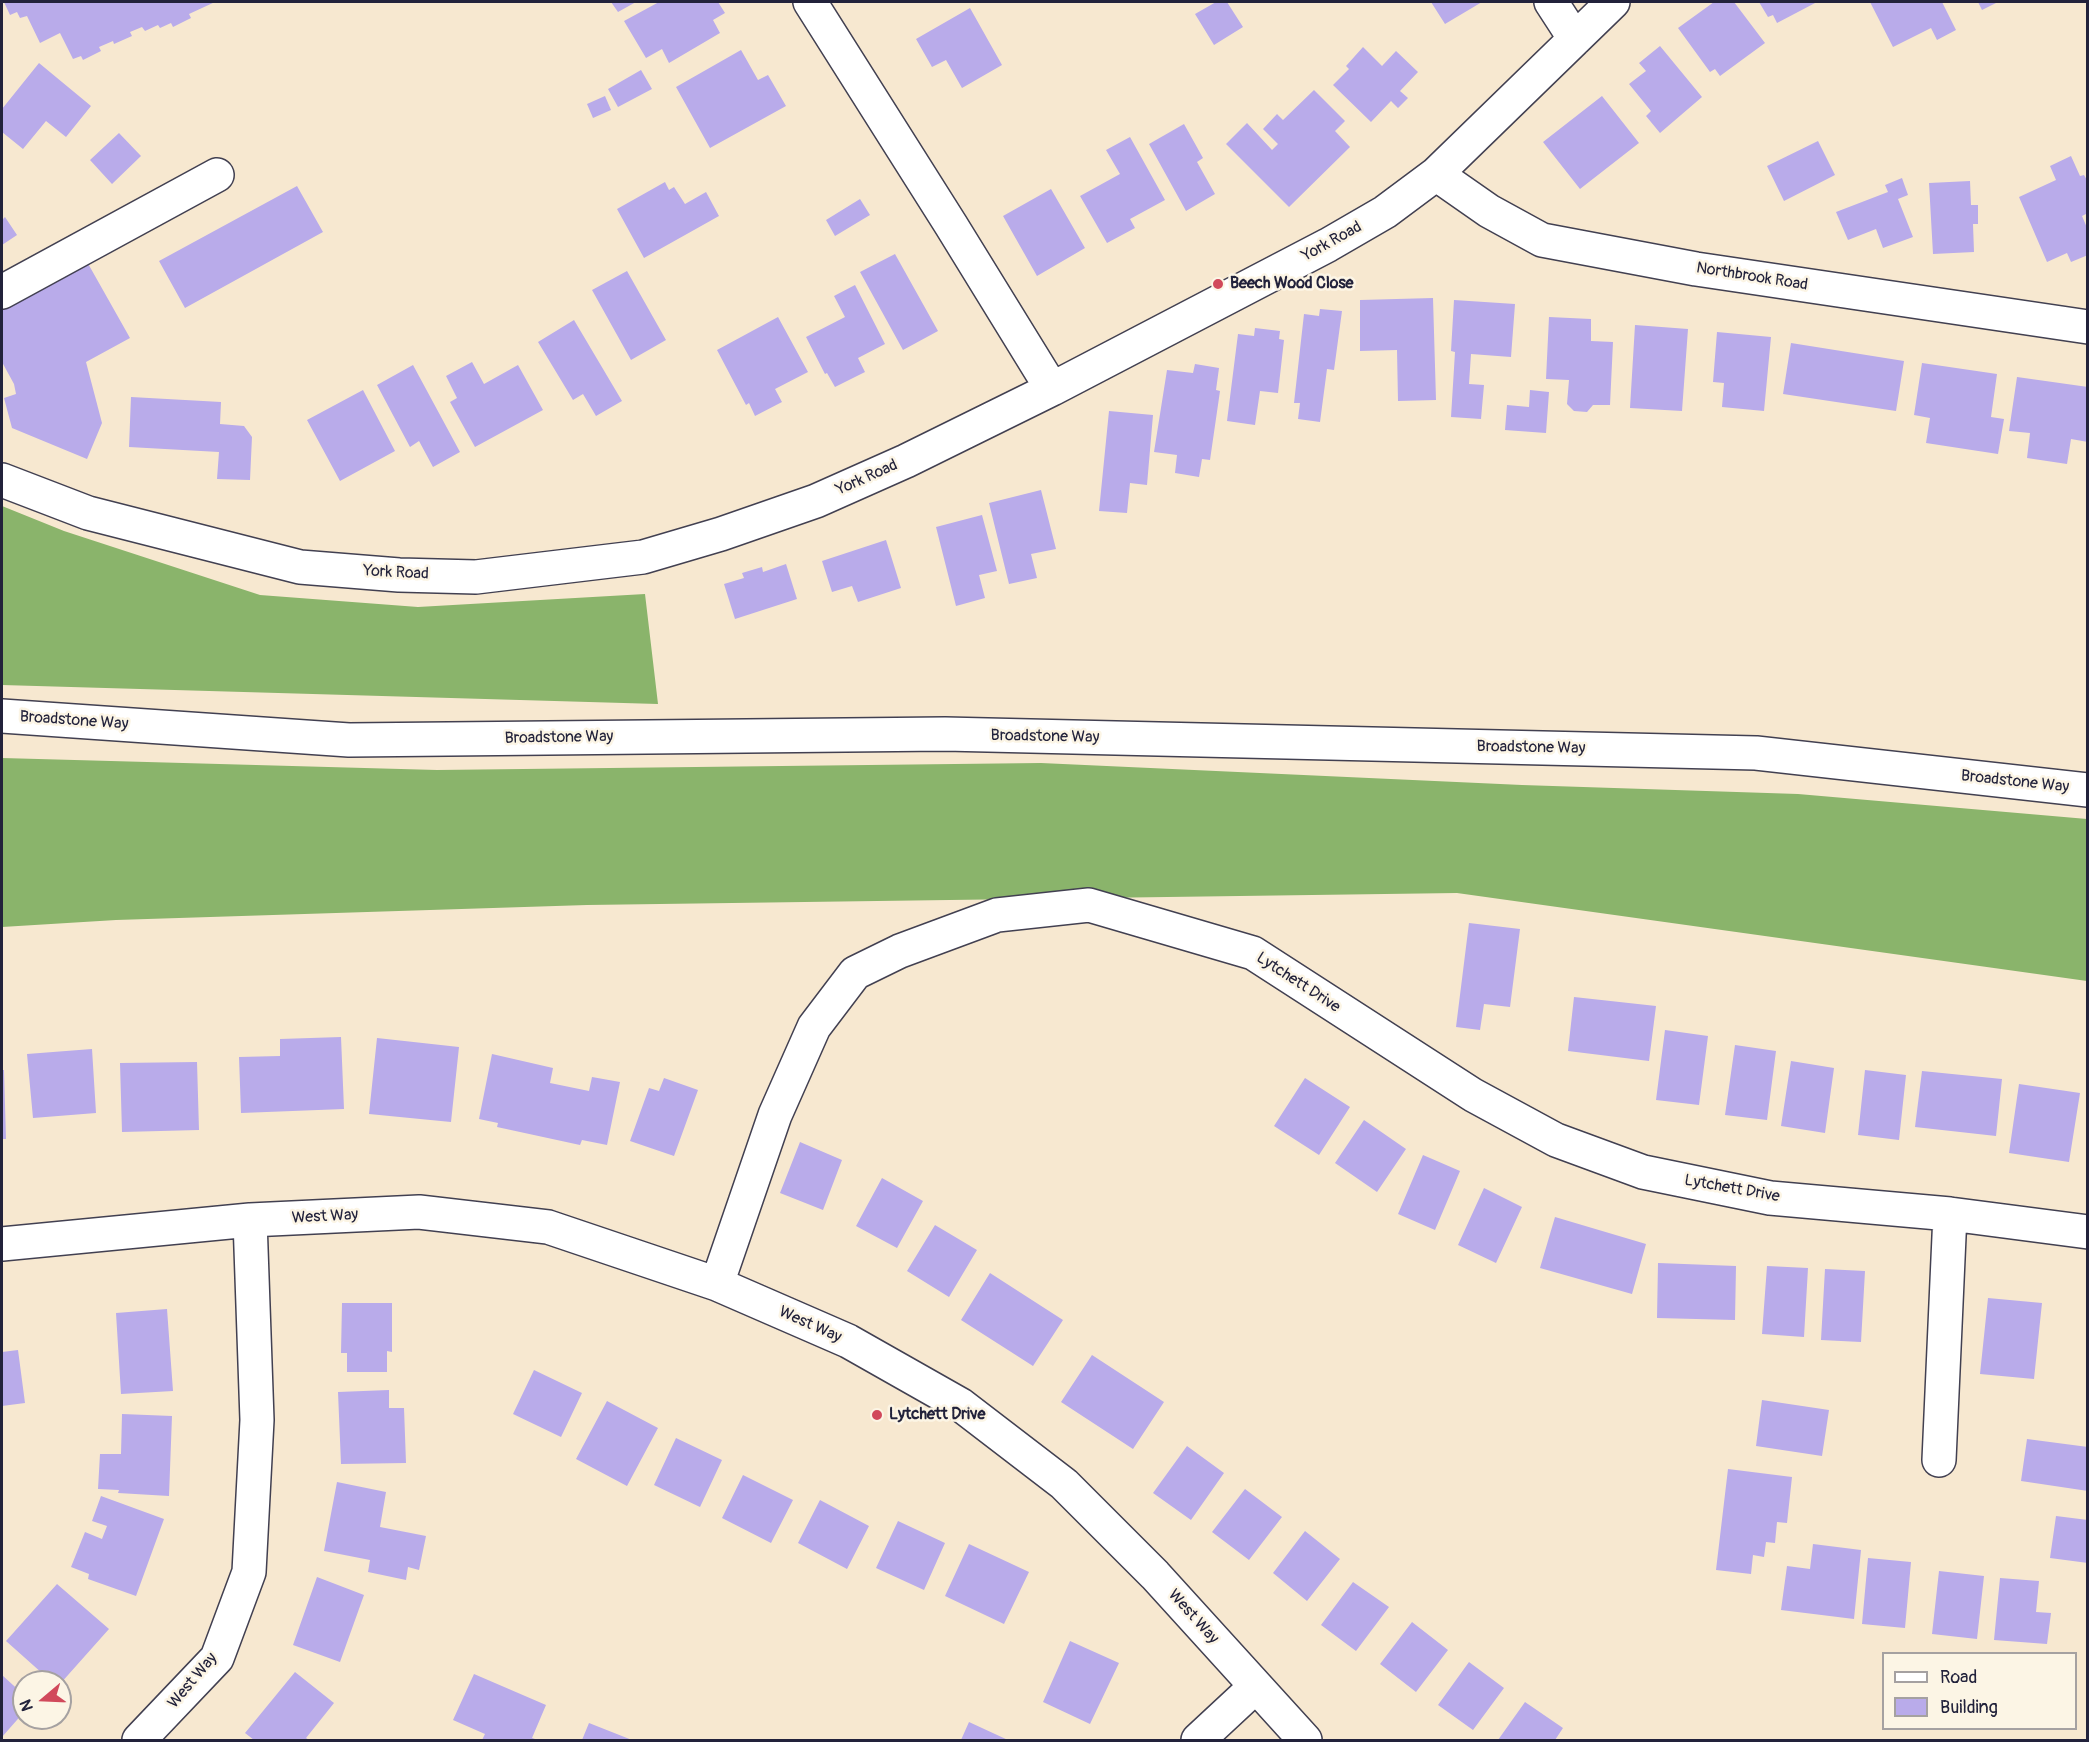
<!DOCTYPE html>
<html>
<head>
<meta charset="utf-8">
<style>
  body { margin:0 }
  #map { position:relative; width:2089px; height:1742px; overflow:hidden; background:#f7e8d0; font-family:Pangolin,sans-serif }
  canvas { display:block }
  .frame { position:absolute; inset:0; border:3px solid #22223b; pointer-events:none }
  .legend { position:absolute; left:1882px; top:1652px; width:195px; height:78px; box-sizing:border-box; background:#fcf5e5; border:2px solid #a5a1a1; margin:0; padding:8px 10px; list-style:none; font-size:18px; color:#22223b }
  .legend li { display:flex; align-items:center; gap:12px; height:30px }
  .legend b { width:30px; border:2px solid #a5a1a1 }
  .north { position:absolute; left:12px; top:1670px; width:60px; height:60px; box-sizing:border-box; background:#fcf5e5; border:2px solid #a5a1a1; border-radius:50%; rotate:251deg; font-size:16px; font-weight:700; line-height:24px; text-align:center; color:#22223b }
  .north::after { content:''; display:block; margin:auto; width:21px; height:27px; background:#d1495b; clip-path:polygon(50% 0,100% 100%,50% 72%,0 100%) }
</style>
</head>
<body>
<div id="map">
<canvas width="2089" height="1742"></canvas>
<div class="frame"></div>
<ul class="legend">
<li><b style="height:8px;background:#fff"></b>Road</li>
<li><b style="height:16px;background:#b9abea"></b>Building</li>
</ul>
<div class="north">N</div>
</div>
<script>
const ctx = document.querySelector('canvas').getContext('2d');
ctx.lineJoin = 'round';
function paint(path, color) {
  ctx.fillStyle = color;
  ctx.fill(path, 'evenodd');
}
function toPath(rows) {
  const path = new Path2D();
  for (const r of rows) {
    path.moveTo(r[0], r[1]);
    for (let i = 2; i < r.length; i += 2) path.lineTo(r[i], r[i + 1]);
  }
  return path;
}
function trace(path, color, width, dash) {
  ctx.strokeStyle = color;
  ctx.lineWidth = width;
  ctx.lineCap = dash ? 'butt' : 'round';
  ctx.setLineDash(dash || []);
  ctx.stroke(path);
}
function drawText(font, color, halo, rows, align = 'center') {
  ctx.font = font + ' Pangolin,sans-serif';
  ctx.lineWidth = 5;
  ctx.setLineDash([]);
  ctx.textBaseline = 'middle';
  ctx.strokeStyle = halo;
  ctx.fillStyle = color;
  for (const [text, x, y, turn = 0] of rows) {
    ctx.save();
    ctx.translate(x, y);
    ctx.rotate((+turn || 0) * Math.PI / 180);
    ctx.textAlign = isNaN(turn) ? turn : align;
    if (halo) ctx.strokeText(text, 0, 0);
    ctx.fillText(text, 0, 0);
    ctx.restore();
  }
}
paint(toPath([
  [2,506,64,531,260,595,418,607,645,594,658,704,2,685],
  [2,758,437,770,1041,763,1522,785,1798,794,2087,819,2087,981,1457,893,587,905,116,920,2,927]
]), '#8ab46b');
paint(toPath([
  [4,2,215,2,189,14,191,18,173,27,171,23,160,28,158,25,145,31,142,27,130,32,132,36,114,44,113,41,99,47,101,51,83,60,81,56,73,59,60,33,40,43,27,16,20,18,17,12,10,15],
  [611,2,636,2,618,12],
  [659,2,718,2,725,13,713,20,720,33,669,63,662,49,646,58,624,21],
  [1216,2,1227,2,1243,27,1214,45,1195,14],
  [1431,2,1482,2,1445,24],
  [1714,2,1734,2,1765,43,1720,76,1715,69,1710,72,1678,28],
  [1759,2,1817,2,1777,23,1773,15,1768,17],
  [1870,2,1942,2,1956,30,1937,40,1931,28,1893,47],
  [1978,2,1998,2,1982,10],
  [970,8,1002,65,962,88,946,60,932,67,916,39],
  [1660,46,1702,97,1660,133,1646,116,1651,111,1629,84,1646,71,1639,63],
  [1363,47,1382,66,1396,51,1418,72,1400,91,1408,98,1398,108,1391,101,1371,122,1333,85,1349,69,1346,66],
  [741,50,758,80,768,75,786,106,710,148,676,87],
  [39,63,91,106,66,137,46,121,23,149,2,132,2,109],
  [641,70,652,89,618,107,608,89],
  [1314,90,1345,121,1335,131,1350,147,1289,207,1226,144,1247,123,1272,150,1278,144,1263,129,1277,114,1283,120],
  [605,96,611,110,593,118,587,104],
  [1602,96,1639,143,1580,189,1543,142],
  [1184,124,1203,158,1197,162,1215,194,1186,211,1149,144],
  [119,133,141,156,112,184,90,160],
  [1130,137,1165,200,1130,219,1135,228,1107,243,1080,196,1120,174,1106,150],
  [1818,141,1835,175,1784,201,1767,166],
  [2071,156,2080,176,2084,175,2088,182,2088,213,2082,216,2088,230,2088,255,2071,262,2067,253,2047,262,2019,197,2056,180,2050,166],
  [1902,178,1908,195,1898,199,1913,237,1883,248,1876,229,1848,240,1836,212,1888,192,1885,185],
  [1970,181,1971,205,1978,205,1978,224,1973,224,1974,252,1933,254,1929,183],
  [665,182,669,190,674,187,685,204,706,192,719,216,644,258,617,209],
  [297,186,323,232,185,308,159,261],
  [1051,189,1085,248,1037,276,1003,216],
  [860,199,870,215,835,236,826,220],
  [5,217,17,235,2,245,2,220],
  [895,254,938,331,903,350,860,272],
  [86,260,130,338,86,362,102,423,87,459,12,428,4,398,16,394,14,384,2,362,2,307],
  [627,271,666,340,631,360,592,290],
  [855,285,885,344,858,358,865,372,835,387,827,373,825,374,806,337,845,317,834,296],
  [1433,298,1436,400,1398,401,1397,350,1360,351,1360,300],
  [1454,300,1515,304,1511,357,1471,354,1469,384,1484,385,1481,419,1451,417,1455,352,1451,351],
  [1320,309,1342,311,1334,370,1327,369,1320,422,1298,419,1300,403,1294,403,1304,314,1319,316],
  [778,317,808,372,775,389,782,402,755,416,749,403,746,405,717,350],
  [1549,317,1591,319,1591,341,1613,342,1610,405,1593,405,1587,412,1574,411,1567,404,1569,380,1546,379],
  [574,320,622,401,596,416,583,394,573,400,538,342],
  [1635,325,1688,329,1682,411,1630,408],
  [1255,328,1280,331,1279,339,1284,340,1278,393,1260,391,1255,425,1227,421,1238,334,1254,336],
  [1717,332,1771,337,1764,411,1722,407,1724,383,1713,382],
  [1791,343,1904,361,1896,411,1783,394],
  [472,362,484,384,518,365,543,410,475,447,450,402,457,398,446,376],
  [1922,363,1997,374,1991,417,2004,419,1998,454,1926,443,1930,418,1914,415],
  [1195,364,1219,368,1216,390,1220,391,1210,460,1202,459,1199,477,1175,473,1177,455,1154,452,1167,370,1193,373],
  [413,365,460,452,433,467,419,441,410,447,377,385],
  [2017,377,2088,387,2088,442,2071,439,2067,464,2027,458,2030,433,2009,431],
  [363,390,395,451,340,481,307,420],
  [1530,390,1549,392,1546,433,1505,430,1507,405,1529,407],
  [131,397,221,402,220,424,244,426,252,437,250,480,217,479,219,452,129,447],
  [1109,411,1153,415,1147,485,1130,483,1127,513,1099,511],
  [1041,490,1056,549,1031,554,1037,578,1009,584,989,503],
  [982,515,997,571,979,575,985,598,956,606,936,527],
  [886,540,901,588,858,602,852,586,832,592,822,561],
  [786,564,797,599,735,619,724,584,744,578,742,573,762,567,763,572],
  [1469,923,1520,929,1510,1007,1484,1004,1480,1030,1456,1027],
  [1574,997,1656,1006,1649,1061,1568,1051],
  [1665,1030,1708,1036,1699,1105,1656,1100],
  [341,1037,344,1109,241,1113,239,1057,280,1056,280,1039],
  [377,1038,459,1047,451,1122,369,1114],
  [1735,1045,1776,1051,1767,1120,1725,1115],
  [92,1049,96,1113,33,1118,27,1054],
  [492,1054,553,1068,550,1083,589,1091,592,1077,620,1082,607,1145,582,1140,580,1145,497,1127,498,1123,479,1119],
  [1791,1061,1834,1068,1825,1133,1781,1126],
  [197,1062,199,1130,122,1132,120,1063],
  [2,1070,4,1070,6,1139,2,1139],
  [1865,1070,1906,1075,1899,1140,1858,1135],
  [1922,1071,2002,1079,1996,1136,1915,1127],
  [664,1078,698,1090,674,1156,630,1141,649,1088,659,1091],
  [1305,1078,1350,1107,1319,1155,1274,1126],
  [2019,1084,2080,1093,2069,1162,2009,1153],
  [1364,1120,1406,1149,1377,1192,1335,1163],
  [800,1142,842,1160,823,1210,780,1193],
  [1423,1155,1460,1171,1435,1230,1398,1214],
  [882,1178,923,1201,897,1248,856,1226],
  [1484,1188,1522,1207,1496,1263,1458,1245],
  [1555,1217,1646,1244,1632,1294,1540,1268],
  [935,1225,977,1250,949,1297,907,1271],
  [1658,1263,1736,1266,1735,1320,1657,1318],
  [1767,1266,1808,1268,1804,1337,1762,1334],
  [1825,1269,1865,1271,1861,1342,1821,1340],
  [990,1273,1063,1320,1033,1366,961,1320],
  [1988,1298,2042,1303,2034,1379,1980,1374],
  [342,1303,392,1303,392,1352,387,1351,387,1372,347,1372,347,1353,341,1353],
  [167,1309,173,1391,121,1394,116,1313],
  [18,1350,25,1403,2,1406,2,1352],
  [1092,1355,1164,1402,1133,1449,1061,1402],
  [534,1370,582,1393,561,1437,513,1414],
  [389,1390,389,1408,404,1408,406,1463,341,1464,338,1392],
  [1762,1400,1829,1410,1822,1456,1756,1446],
  [607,1401,658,1428,627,1486,576,1459],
  [122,1414,172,1416,169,1496,118,1493,119,1490,98,1489,100,1454,121,1454],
  [676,1438,722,1460,700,1507,654,1485],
  [2027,1439,2088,1447,2088,1491,2021,1481],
  [1187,1446,1224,1473,1191,1520,1153,1493],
  [1728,1469,1792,1477,1787,1523,1777,1522,1775,1543,1766,1542,1764,1557,1753,1555,1751,1574,1716,1570],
  [743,1475,793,1500,771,1543,722,1518],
  [337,1482,386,1492,380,1527,426,1536,419,1570,408,1567,406,1580,368,1572,370,1560,324,1551],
  [1245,1489,1282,1517,1249,1560,1212,1532],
  [101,1496,164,1519,136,1596,88,1579,89,1574,71,1567,85,1532,102,1539,107,1526,92,1521],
  [820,1500,869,1526,847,1569,798,1543],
  [2056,1516,2088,1520,2088,1563,2050,1558],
  [898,1521,945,1543,924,1590,876,1568],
  [1305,1531,1340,1559,1307,1601,1273,1573],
  [969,1544,1029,1572,1004,1624,945,1596],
  [1813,1544,1861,1550,1854,1619,1781,1610,1787,1566,1810,1569],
  [1868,1558,1911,1562,1905,1628,1862,1624],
  [1939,1571,1984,1576,1977,1639,1932,1634],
  [317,1577,364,1595,340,1662,293,1645],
  [2000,1578,2039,1581,2036,1612,2051,1613,2047,1644,1994,1640],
  [1353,1582,1389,1607,1356,1651,1321,1625],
  [57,1584,109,1629,60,1684,60,1682,52,1682,6,1641],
  [1412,1622,1448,1650,1416,1692,1380,1664],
  [1070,1641,1119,1663,1090,1724,1043,1702],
  [1469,1662,1504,1688,1473,1730,1438,1705],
  [295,1672,334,1703,306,1738,309,1740,254,1740,245,1733],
  [474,1674,546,1705,532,1738,538,1740,482,1740,485,1734,453,1720],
  [2,1675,24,1695,24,1712,2,1737],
  [1525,1702,1563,1728,1555,1740,1498,1740],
  [969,1722,1008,1740,961,1740],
  [589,1723,632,1740,582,1740]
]), '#b9abea');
const minor = toPath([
  [810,2,951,225,1052,389],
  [1551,2,1575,39],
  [1436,174,1489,211,1542,240,1696,269,2088,327],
  [2,292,217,175],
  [2,480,88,513,300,567,399,575,476,577,643,557,721,534,816,501,906,461,1052,389,1328,245,1385,212,1436,174,1613,2],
  [2,1244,250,1220,419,1212,548,1227,717,1284,848,1341,961,1405,1064,1484,1155,1575,1305,1740],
  [717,1284,775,1115,814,1027,855,973,900,951,997,915,1089,905,1253,953,1473,1095,1556,1140,1643,1172,1770,1198,1950,1214,2088,1232],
  [1939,1460,1950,1214],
  [139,1740,217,1658,249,1572,257,1420,250,1220],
  [1198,1740,1255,1687]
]);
const tertiary = toPath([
  [2,716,349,740,945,734,1756,753,2088,790]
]);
trace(minor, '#424051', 36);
trace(tertiary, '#424051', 36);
trace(minor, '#fff', 33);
trace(tertiary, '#fff', 33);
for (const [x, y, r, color] of [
  [1218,284,6,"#d1495b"],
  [877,1415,6,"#d1495b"]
]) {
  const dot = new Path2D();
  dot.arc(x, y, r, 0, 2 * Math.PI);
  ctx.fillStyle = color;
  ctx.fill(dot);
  trace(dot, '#fcf5e5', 2);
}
drawText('16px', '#22223b', '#fcf5e5', [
  ["York Road",1332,242,-29],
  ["Northbrook Road",1752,277,9],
  ["York Road",867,478,-24],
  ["York Road",396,573,3],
  ["Broadstone Way",74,721,4],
  ["Broadstone Way",1045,737,1],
  ["Broadstone Way",559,738,-1],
  ["Broadstone Way",1531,748,1],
  ["Broadstone Way",2015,782,6],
  ["Lytchett Drive",1298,983,33],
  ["Lytchett Drive",1732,1189,10],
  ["West Way",325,1217,-3],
  ["West Way",810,1325,24],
  ["West Way",1193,1617,48],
  ["West Way",193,1681,-50]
]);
drawText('bold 16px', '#22223b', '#fcf5e5', [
  ["Beech Wood Close",1230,284],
  ["Lytchett Drive",889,1415]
], 'left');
</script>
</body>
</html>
